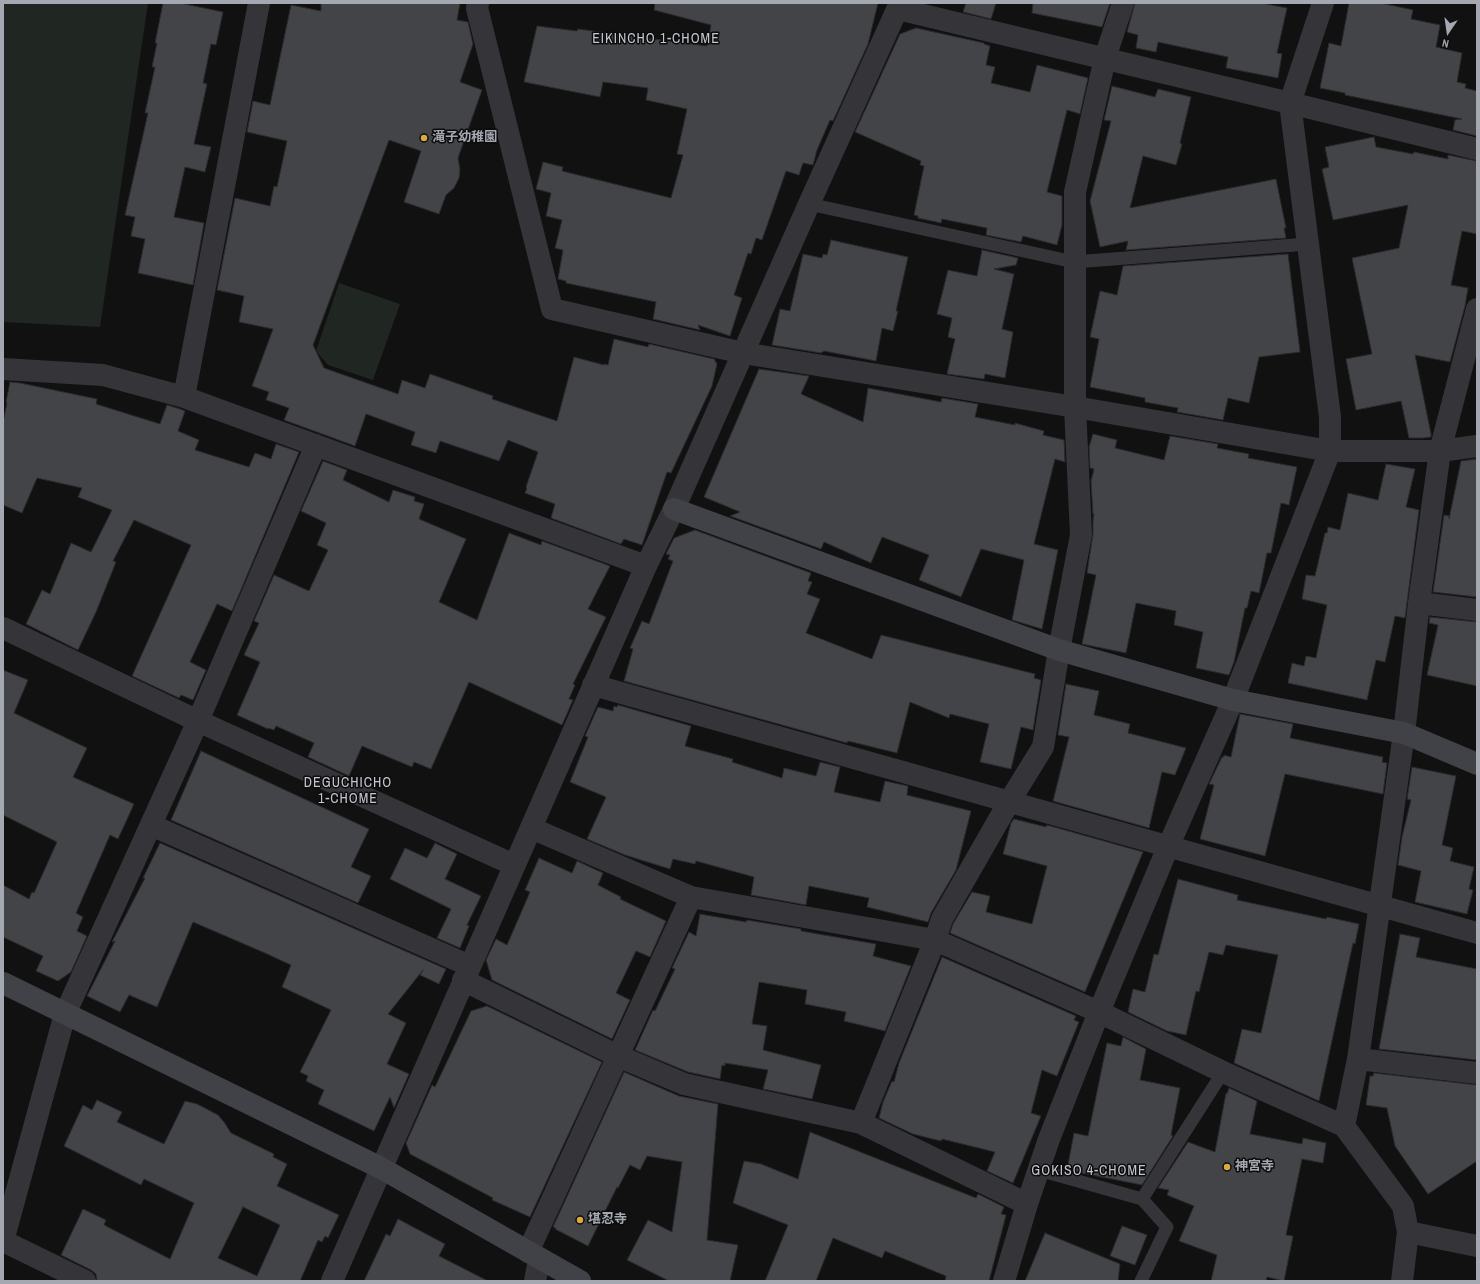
<!DOCTYPE html>
<html>
<head>
<meta charset="utf-8">
<style>
  body { margin:0 }
  #map { position:relative; width:1480px; height:1284px; overflow:hidden; background:#111112; font-family:"Archivo Narrow",sans-serif }
  canvas { display:block }
  .frame { position:absolute; inset:0; border:4px solid #a4a8b1; pointer-events:none }
  .north { position:absolute; left:1428px; top:12px; width:40px; height:40px; -webkit-text-stroke:3px #0c0c0d; paint-order:stroke; rotate:193deg; font-size:11px; font-weight:700; line-height:16px; text-align:center; color:#a4a8b1 }
  .north::after { content:''; display:block; margin:auto; width:14px; height:18px; background:#a4a8b1; clip-path:polygon(50% 0,100% 100%,50% 72%,0 100%) }
</style>
</head>
<body>
<div id="map">
<canvas width="1480" height="1284"></canvas>
<div class="frame"></div>
<div class="north">N</div>
</div>
<script>
const ctx = document.querySelector('canvas').getContext('2d');
ctx.lineJoin = 'round';
function paint(path, color) {
  ctx.fillStyle = color;
  ctx.fill(path, 'evenodd');
}
function toPath(rows) {
  const path = new Path2D();
  for (const r of rows) {
    path.moveTo(r[0], r[1]);
    for (let i = 2; i < r.length; i += 2) path.lineTo(r[i], r[i + 1]);
  }
  return path;
}
function trace(path, color, width, dash) {
  ctx.strokeStyle = color;
  ctx.lineWidth = width;
  ctx.lineCap = dash ? 'butt' : 'round';
  ctx.setLineDash(dash || []);
  ctx.stroke(path);
}
function drawText(font, color, halo, rows, align = 'center') {
  ctx.font = font + ' "Archivo Narrow","Noto Sans JP",sans-serif';
  ctx.lineWidth = 3;
  ctx.setLineDash([]);
  ctx.textBaseline = 'middle';
  ctx.strokeStyle = halo;
  ctx.fillStyle = color;
  for (const [text, x, y, turn = 0] of rows) {
    ctx.save();
    ctx.translate(x, y);
    ctx.rotate((+turn || 0) * Math.PI / 180);
    ctx.textAlign = isNaN(turn) ? turn : align;
    if (halo) ctx.strokeText(text, 0, 0);
    ctx.fillText(text, 0, 0);
    ctx.restore();
  }
}
paint(toPath([
  [3,3,148,3,100,327,3,322],
  [339,283,400,304,373,380,328,365,316,351]
]), '#202621');
const building = toPath([
  [163,3,180,3,223,12,216,45,211,44,203,83,207,84,194,144,211,147,205,172,185,167,174,217,204,223,193,285,138,273,145,239,131,236,135,217,125,215,148,113,145,113,155,67,152,67,157,43,155,43,163,3],
  [321,3,460,3,457,20,468,22,473,44,460,82,482,90,458,158,460,170,459,178,454,188,446,195,439,214,404,202,421,151,389,140,313,345,324,368,398,394,402,380,425,388,430,374,493,396,492,399,557,421,574,357,604,365,604,364,608,365,614,339,648,347,649,344,714,359,717,364,712,386,671,473,667,472,642,545,624,539,621,544,551,518,555,504,525,493,527,488,526,487,538,452,508,440,499,461,440,441,436,453,411,445,415,432,366,414,355,446,284,420,289,408,266,400,269,392,252,386,273,329,239,322,244,296,217,290,235,198,270,206,274,186,277,187,287,141,247,132,253,101,270,105,291,5,321,11,321,3],
  [655,3,878,3,868,44,833,121,830,120,817,150,813,165,803,163,799,175,786,171,762,240,756,238,751,254,748,253,734,295,742,298,730,336,698,325,700,330,653,319,656,302,566,283,566,281,558,279,563,250,555,248,562,220,546,216,551,193,536,189,543,162,563,167,562,171,671,198,683,155,677,154,687,109,646,100,648,88,603,82,600,97,524,82,537,26,577,31,578,29,707,46,711,25,654,10,655,3],
  [966,3,996,3,991,19,963,12,966,3],
  [1033,3,1110,3,1102,27,1032,13,1033,3],
  [1135,3,1261,3,1287,8,1277,53,1282,54,1278,78,1226,68,1228,57,1158,42,1156,52,1136,48,1138,35,1127,32,1135,3],
  [1349,3,1381,3,1413,10,1411,19,1440,25,1436,47,1462,53,1457,82,1466,84,1465,88,1477,91,1477,136,1453,130,1455,120,1462,119,1345,95,1345,93,1320,88,1329,43,1341,46,1349,3],
  [916,28,984,43,984,44,990,46,986,65,995,67,991,83,1030,92,1037,65,1088,78,1080,114,1067,110,1047,192,1062,196,1062,225,1057,245,1023,236,1021,242,986,235,987,228,942,219,941,223,918,218,918,216,914,215,924,166,920,165,921,161,855,132,900,34,916,28],
  [1112,86,1155,97,1158,89,1191,97,1180,143,1182,144,1176,165,1143,156,1130,208,1276,179,1286,228,1284,228,1286,238,1126,250,1128,241,1100,247,1090,201,1111,121,1104,120,1112,86],
  [1374,137,1376,147,1413,154,1414,152,1448,159,1448,155,1477,161,1477,234,1462,231,1451,285,1468,288,1465,306,1450,362,1415,355,1431,434,1431,437,1423,438,1409,438,1401,401,1356,410,1346,359,1372,354,1352,258,1399,248,1408,205,1333,220,1322,169,1329,167,1325,147,1374,137],
  [831,240,908,257,896,311,898,311,893,331,882,328,876,361,824,351,821,353,772,345,780,309,790,311,803,254,822,258,823,254,827,255,831,240],
  [982,250,1018,258,1016,265,994,269,1014,274,1002,329,1013,332,1005,378,985,374,984,379,947,374,955,339,948,337,952,318,937,314,948,270,977,276,982,250],
  [1288,254,1300,352,1259,357,1249,403,1228,398,1223,420,1177,412,1178,408,1145,402,1145,398,1090,387,1099,339,1090,337,1100,291,1117,295,1123,266,1288,254],
  [759,369,809,376,801,394,863,422,868,388,941,402,942,398,978,404,975,417,1015,425,1015,423,1044,431,1043,435,1064,440,1065,462,1055,459,1034,544,1058,550,1042,629,1012,620,1024,560,981,549,961,597,919,580,929,555,882,537,871,563,824,542,821,549,730,516,740,512,704,497,759,369],
  [10,382,20,383,97,399,96,404,160,424,167,405,180,409,185,411,178,431,199,440,195,450,249,467,255,453,271,459,276,444,299,452,232,611,217,604,190,662,206,670,193,700,181,695,179,698,132,676,191,545,134,520,113,561,116,562,96,612,78,650,26,624,42,590,50,594,71,543,91,552,112,510,78,497,82,488,37,478,22,513,3,505,3,422,7,403,6,402,10,382],
  [1093,434,1117,440,1115,448,1164,460,1170,436,1218,444,1217,448,1249,454,1248,458,1297,467,1289,505,1281,503,1271,553,1267,553,1259,593,1251,591,1247,608,1245,608,1234,662,1229,675,1196,668,1203,632,1174,625,1176,611,1136,603,1126,653,1082,644,1096,575,1087,573,1093,534,1093,520,1094,514,1093,514,1091,481,1094,469,1090,468,1089,447,1093,434],
  [1477,459,1477,597,1433,592,1444,515,1449,516,1449,519,1461,461,1477,459],
  [323,461,347,470,343,480,389,502,393,490,415,497,414,501,424,504,419,519,466,539,439,602,477,620,509,533,541,545,542,541,610,566,588,609,606,617,573,684,575,685,569,699,573,700,562,725,469,682,431,769,414,762,412,767,362,746,349,776,308,757,314,743,276,726,274,730,268,728,268,729,237,715,260,662,244,655,259,623,254,621,274,575,309,591,328,550,317,545,326,523,301,511,323,461],
  [1386,464,1415,469,1406,507,1419,510,1405,618,1395,616,1385,662,1376,660,1367,700,1288,683,1292,663,1304,666,1306,656,1316,658,1327,605,1302,599,1306,575,1315,576,1325,533,1327,533,1328,527,1340,530,1348,493,1378,500,1386,464],
  [695,530,811,573,808,581,812,582,807,594,820,599,806,633,872,659,881,635,1035,674,1034,678,1041,680,1033,730,1021,727,1011,769,980,762,989,724,950,714,949,718,910,702,897,753,848,741,847,743,624,681,633,649,630,648,642,621,649,624,673,561,668,559,670,555,666,554,674,538,695,530],
  [1430,617,1477,622,1477,686,1427,675,1438,625,1429,623,1430,617],
  [3,670,28,680,14,713,87,748,73,777,134,804,118,839,110,835,76,913,83,917,77,931,87,936,71,972,58,981,36,971,43,956,3,937,3,885,29,899,32,892,34,893,57,842,3,815,3,670],
  [1066,684,1099,691,1094,715,1130,724,1128,733,1186,748,1175,775,1162,772,1149,828,1053,801,1069,737,1058,735,1066,684],
  [618,705,691,726,685,746,733,759,732,762,782,778,784,768,816,776,820,762,840,767,834,792,880,802,885,781,908,786,907,795,971,811,956,870,931,913,928,922,867,907,869,898,809,886,806,905,751,895,754,877,696,861,695,864,673,859,670,869,625,855,587,839,606,797,570,782,588,737,585,736,598,707,613,711,614,706,617,707,618,705],
  [1240,714,1293,724,1290,738,1383,757,1382,762,1387,763,1383,794,1285,774,1265,856,1200,839,1214,785,1209,784,1222,757,1224,757,1224,755,1231,757,1240,714],
  [201,751,369,829,351,867,371,876,358,903,171,820,201,751],
  [1412,767,1456,776,1442,845,1453,848,1450,861,1474,867,1469,889,1473,890,1467,914,1415,902,1421,871,1398,865,1402,837,1411,800,1407,799,1412,767],
  [1014,819,1046,827,1047,825,1143,852,1085,992,950,933,953,924,972,892,990,896,986,912,1032,924,1047,866,1003,854,1011,823,1014,819],
  [160,843,446,969,439,984,420,975,423,970,388,1014,406,1023,387,1064,409,1074,394,1108,390,1097,374,1131,318,1104,324,1090,306,1081,308,1076,300,1072,331,1010,282,987,291,965,265,953,193,922,157,1007,129,995,120,1012,87,996,115,941,112,942,145,878,143,878,160,843],
  [435,843,457,854,445,879,481,896,467,925,469,926,460,948,437,938,451,909,390,879,405,848,427,858,435,843],
  [539,858,572,873,577,861,603,873,598,885,621,897,620,899,666,921,650,957,636,951,616,993,630,1000,612,1039,492,980,486,960,496,939,507,945,530,892,525,890,539,858],
  [1178,879,1238,895,1237,900,1326,919,1327,917,1359,924,1355,944,1353,943,1319,1101,1234,1063,1242,1029,1261,1033,1278,955,1226,945,1223,955,1209,952,1199,992,1196,991,1186,1035,1167,1031,1128,1012,1133,989,1145,992,1154,954,1158,955,1178,879],
  [700,914,746,922,747,920,801,929,801,931,876,944,873,956,911,966,885,1031,844,1021,846,1012,805,1004,807,990,759,982,752,1024,767,1026,763,1050,821,1065,812,1099,763,1089,768,1070,725,1063,725,1066,722,1065,720,1079,688,1072,635,1050,653,1010,655,1011,675,969,672,968,689,932,696,936,700,914],
  [1400,934,1420,938,1416,957,1477,969,1477,1060,1379,1049,1400,934],
  [942,957,1076,1016,1074,1020,1079,1022,1057,1076,1042,1070,1031,1113,1041,1116,1013,1183,987,1171,995,1152,942,1139,941,1141,913,1134,879,1118,883,1102,892,1081,894,1082,899,1063,942,957],
  [487,1006,602,1062,530,1217,492,1200,493,1198,410,1154,406,1143,432,1085,435,1087,471,1011,487,1006],
  [1123,1037,1146,1049,1140,1080,1180,1088,1171,1135,1173,1136,1142,1185,1067,1170,1074,1133,1088,1136,1107,1043,1121,1046,1123,1037],
  [624,1072,679,1096,718,1104,707,1240,738,1245,730,1281,669,1281,627,1260,648,1220,672,1232,682,1162,647,1156,640,1170,630,1165,618,1188,617,1187,588,1246,555,1229,556,1228,553,1227,624,1072],
  [1374,1073,1477,1085,1477,1161,1428,1194,1395,1146,1387,1108,1366,1105,1370,1076,1373,1076,1374,1073],
  [1229,1088,1257,1101,1250,1134,1302,1144,1303,1138,1326,1143,1323,1163,1302,1159,1286,1235,1293,1236,1284,1281,1267,1277,1266,1281,1211,1281,1217,1255,1179,1241,1194,1206,1167,1195,1169,1190,1158,1188,1188,1142,1215,1152,1226,1093,1227,1094,1229,1088],
  [97,1100,122,1112,117,1122,164,1144,185,1101,197,1104,218,1115,224,1122,231,1133,274,1154,273,1157,287,1164,277,1186,339,1215,328,1238,325,1236,322,1242,318,1240,300,1281,97,1281,96,1274,91,1270,61,1255,83,1209,106,1220,104,1225,170,1259,194,1203,144,1179,141,1185,64,1146,83,1105,92,1110,97,1100],
  [243,1207,280,1225,257,1276,218,1258,243,1207],
  [810,1132,976,1198,978,1194,1004,1207,1001,1214,1006,1215,989,1281,945,1281,946,1276,885,1251,882,1258,833,1238,816,1281,765,1281,788,1225,733,1203,744,1161,761,1164,798,1179,810,1132],
  [398,1219,445,1244,439,1256,488,1281,364,1281,386,1234,390,1236,398,1219],
  [1122,1226,1147,1235,1135,1265,1110,1256,1122,1226],
  [1045,1233,1120,1264,1118,1281,1025,1281,1045,1233]
]);
paint(building, '#434447');
trace(building, '#2b2b2e', 1);
trace(toPath([
  [809,204,1074,262,1308,244],
  [1039,1170,1142,1199,1167,1227,1141,1281],
  [1142,1199,1223,1072]
]), '#353539', 13);
trace(toPath([
  [478,3,477,8,552,309,743,353,1075,407,1330,451,1440,451,1477,446],
  [898,9,1290,103,1477,149],
  [3,369,103,375,184,397,646,566],
  [184,397,259,3],
  [1419,603,1477,610],
  [3,628,198,721,514,865],
  [593,685,1477,933],
  [151,825,470,966],
  [531,828,691,897,935,940,1099,1012,1223,1072,1344,1126,1403,1206,1408,1232,1402,1281],
  [463,980,618,1056,684,1084,861,1123,1027,1204],
  [1358,1059,1477,1073],
  [861,1123,935,940,942,919,1009,802,1043,747,1059,650,1081,535,1075,407,1075,192,1105,58,1123,3],
  [1344,1126,1358,1059,1404,733,1419,603,1440,451,1477,309],
  [1408,1232,1477,1246],
  [3,1241,65,1014,198,721,316,445],
  [3,1241,85,1281],
  [528,1252,691,897],
  [332,1281,646,566,674,509,809,204,900,3],
  [535,1281,539,1259],
  [1004,1281,1027,1204,1049,1139,1099,1012,1168,847,1233,700,1330,451,1330,417,1290,103,1323,3]
]), '#353539', 22);
trace(toPath([
  [674,509,1059,650,1233,700,1404,733,1477,764],
  [3,983,381,1168,580,1281]
]), '#414247', 22);
for (const [x, y, r, color] of [
  [424,138,4,"#dba940"],
  [1227,1167,4,"#dba940"],
  [580,1220,4,"#dba940"]
]) {
  const dot = new Path2D();
  dot.arc(x, y, r, 0, 2 * Math.PI);
  ctx.fillStyle = color;
  ctx.fill(dot);
  trace(dot, '#0c0c0d', 1.5);
}
drawText('bold 13px', '#a4a8b1', '#0c0c0d', [
  ["滝子幼稚園",432,138],
  ["神宮寺",1235,1167],
  ["堪忍寺",588,1220]
], 'left');
ctx.letterSpacing = '1px';
drawText('14px', '#c4c7ce', '#0c0c0d', [
  ["EIKINCHO 1-CHOME",656,39],
  ["DEGUCHICHO",348,783],
  ["1-CHOME",348,799],
  ["GOKISO 4-CHOME",1089,1171]
]);
ctx.letterSpacing = '0px';
</script>
</body>
</html>
